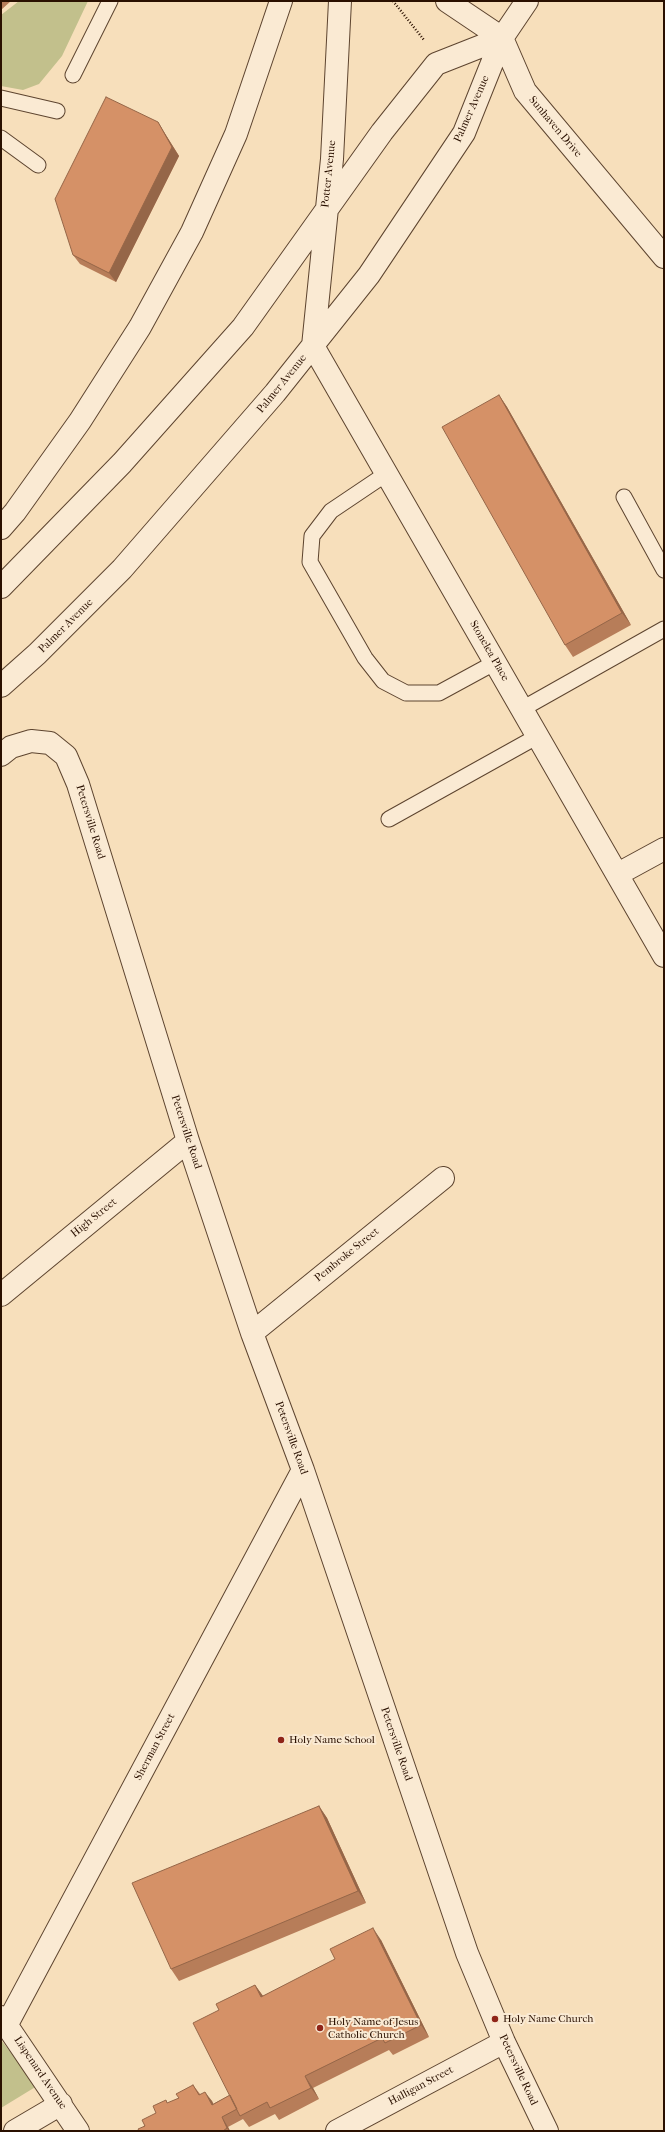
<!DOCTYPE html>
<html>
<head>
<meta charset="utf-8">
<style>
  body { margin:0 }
  #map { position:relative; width:665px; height:2132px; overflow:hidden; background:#f7dfbb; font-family:"IM FELL French Canon",serif }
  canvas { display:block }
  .frame { position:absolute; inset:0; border:2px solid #2a1000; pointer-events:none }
</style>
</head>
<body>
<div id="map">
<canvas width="665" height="2132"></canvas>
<div class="frame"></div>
</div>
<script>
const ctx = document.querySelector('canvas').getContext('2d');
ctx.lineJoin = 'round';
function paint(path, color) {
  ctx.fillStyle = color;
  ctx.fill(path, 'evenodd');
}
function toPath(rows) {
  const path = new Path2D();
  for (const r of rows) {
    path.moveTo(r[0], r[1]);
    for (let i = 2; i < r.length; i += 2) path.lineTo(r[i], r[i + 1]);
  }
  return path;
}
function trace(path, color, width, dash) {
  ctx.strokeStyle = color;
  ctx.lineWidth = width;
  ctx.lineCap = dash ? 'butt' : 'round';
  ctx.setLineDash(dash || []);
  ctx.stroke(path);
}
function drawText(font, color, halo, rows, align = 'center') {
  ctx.font = font + ' "IM FELL French Canon",serif';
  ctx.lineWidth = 4;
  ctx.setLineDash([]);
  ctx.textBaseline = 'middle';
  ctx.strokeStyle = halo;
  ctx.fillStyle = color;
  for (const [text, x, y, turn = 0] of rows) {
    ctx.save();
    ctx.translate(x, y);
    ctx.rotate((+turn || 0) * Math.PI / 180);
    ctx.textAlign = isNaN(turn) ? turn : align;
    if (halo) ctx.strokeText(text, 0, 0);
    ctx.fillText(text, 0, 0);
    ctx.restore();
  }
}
paint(toPath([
  [19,1,88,1,62,56,39,84,23,90,1,86,1,15],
  [1,2040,37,2086,1,2108]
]), '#c2c08c');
const service = toPath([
  [73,75,110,1],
  [1,98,57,111],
  [1,138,38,165],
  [386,474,331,511,312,536,310,562,365,658,383,681,406,693,439,693,496,662],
  [624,497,664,570],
  [522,709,664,629],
  [389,819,538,736]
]);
const minor = toPath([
  [1,755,11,747,31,741,50,743,66,756,78,784,188,1141,252,1333,303,1470,467,1953,504,2042,547,2131],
  [1,1295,188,1141],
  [252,1333,443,1178],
  [1,2017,78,2131],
  [7,2024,303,1470],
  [15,2131,61,2104],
  [337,2131,504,2042]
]);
const tertiary = toPath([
  [447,1,502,38,525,91,664,257],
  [313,346,664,956],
  [313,346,332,159,340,1],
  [1,528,15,512,80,421,140,327,192,232,236,134,281,1],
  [1,587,122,463,243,327,382,132,436,64,502,38],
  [1,686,37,654,122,569,275,393,369,275,464,133,502,38,527,1],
  [618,874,664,849]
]);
trace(service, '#5d442f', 17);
trace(minor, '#5d442f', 24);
trace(tertiary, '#5d442f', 24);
trace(toPath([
  [393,1,424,40]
]), '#2a1000', 2.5, [1, 2]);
trace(service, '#faead3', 15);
trace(minor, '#faead3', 22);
trace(tertiary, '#faead3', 22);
paint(toPath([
  [1,1,11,1,1,10],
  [158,122,164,132,179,156,116,282,80,264,73,255],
  [499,395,507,407,631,625,573,657,565,645],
  [319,1806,327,1818,366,1903,179,1981,171,1969],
  [381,1940,429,2037,393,2055,389,2050,313,2088,319,2099,279,2120,275,2114,249,2127,243,2119,228,2127,230,2131,139,2131,156,2113,168,2103,179,2098,193,2085,200,2094,212,2101,213,2104,230,2095,219,2010,255,1985,263,1996]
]), '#b77d59');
paint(toPath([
  [158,122,164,132,179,156,116,282,109,273],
  [499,395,507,407,631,625,622,613],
  [319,1806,327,1818,366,1903,358,1891],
  [373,1928,381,1940,429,2037,421,2025],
  [255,1985,263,1996,261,1997],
  [305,2076,313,2088,319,2099,311,2088],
  [205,2092,212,2101,218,2114,212,2105],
  [222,2117,228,2127,230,2131,229,2131,227,2128]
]), '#956648');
const building = toPath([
  [106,97,158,122,172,147,109,273,73,255,55,199,106,97],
  [499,395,622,613,565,645,442,427,499,395],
  [319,1806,358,1891,171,1969,132,1883,319,1806],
  [373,1928,421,2025,385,2043,382,2038,305,2076,311,2088,270,2108,267,2102,240,2116,193,2023,219,2010,216,2004,255,1985,261,1997,335,1959,330,1949,373,1928],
  [193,2085,199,2095,205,2092,212,2105,230,2095,237,2109,222,2117,227,2128,223,2131,139,2131,138,2129,145,2126,142,2120,156,2113,153,2106,166,2100,167,2103,179,2098,176,2094,193,2085]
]);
paint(building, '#d59167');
trace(building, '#956648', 1);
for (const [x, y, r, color] of [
  [281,1740,4,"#8f2418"],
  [495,2019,4,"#8f2418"],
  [320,2028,4,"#8f2418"]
]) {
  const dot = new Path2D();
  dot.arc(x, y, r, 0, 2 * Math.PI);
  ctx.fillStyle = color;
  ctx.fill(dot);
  trace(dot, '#faead3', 1.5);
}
drawText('11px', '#2a1000', '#faead3', [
  ["Palmer Avenue",472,109,-66],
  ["Sunhaven Drive",555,127,50],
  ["Potter Avenue",329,174,-84],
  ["Palmer Avenue",282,384,-51],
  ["Palmer Avenue",66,626,-45],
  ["Stonelea Place",489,651,60],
  ["Petersville Road",90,822,73],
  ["Petersville Road",186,1132,72],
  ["High Street",94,1218,-39],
  ["Pembroke Street",347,1255,-39],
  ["Petersville Road",291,1438,70],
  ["Petersville Road",396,1744,71],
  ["Sherman Street",155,1747,-62],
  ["Petersville Road",518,2070,65],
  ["Lispenard Avenue",40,2073,56],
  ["Halligan Street",421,2086,-28]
]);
drawText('11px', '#2a1000', '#faead3', [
  ["Holy Name School",289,1740],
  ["Holy Name Church",503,2019],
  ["Holy Name of Jesus",328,2022],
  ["Catholic Church",328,2035]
], 'left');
</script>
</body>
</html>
